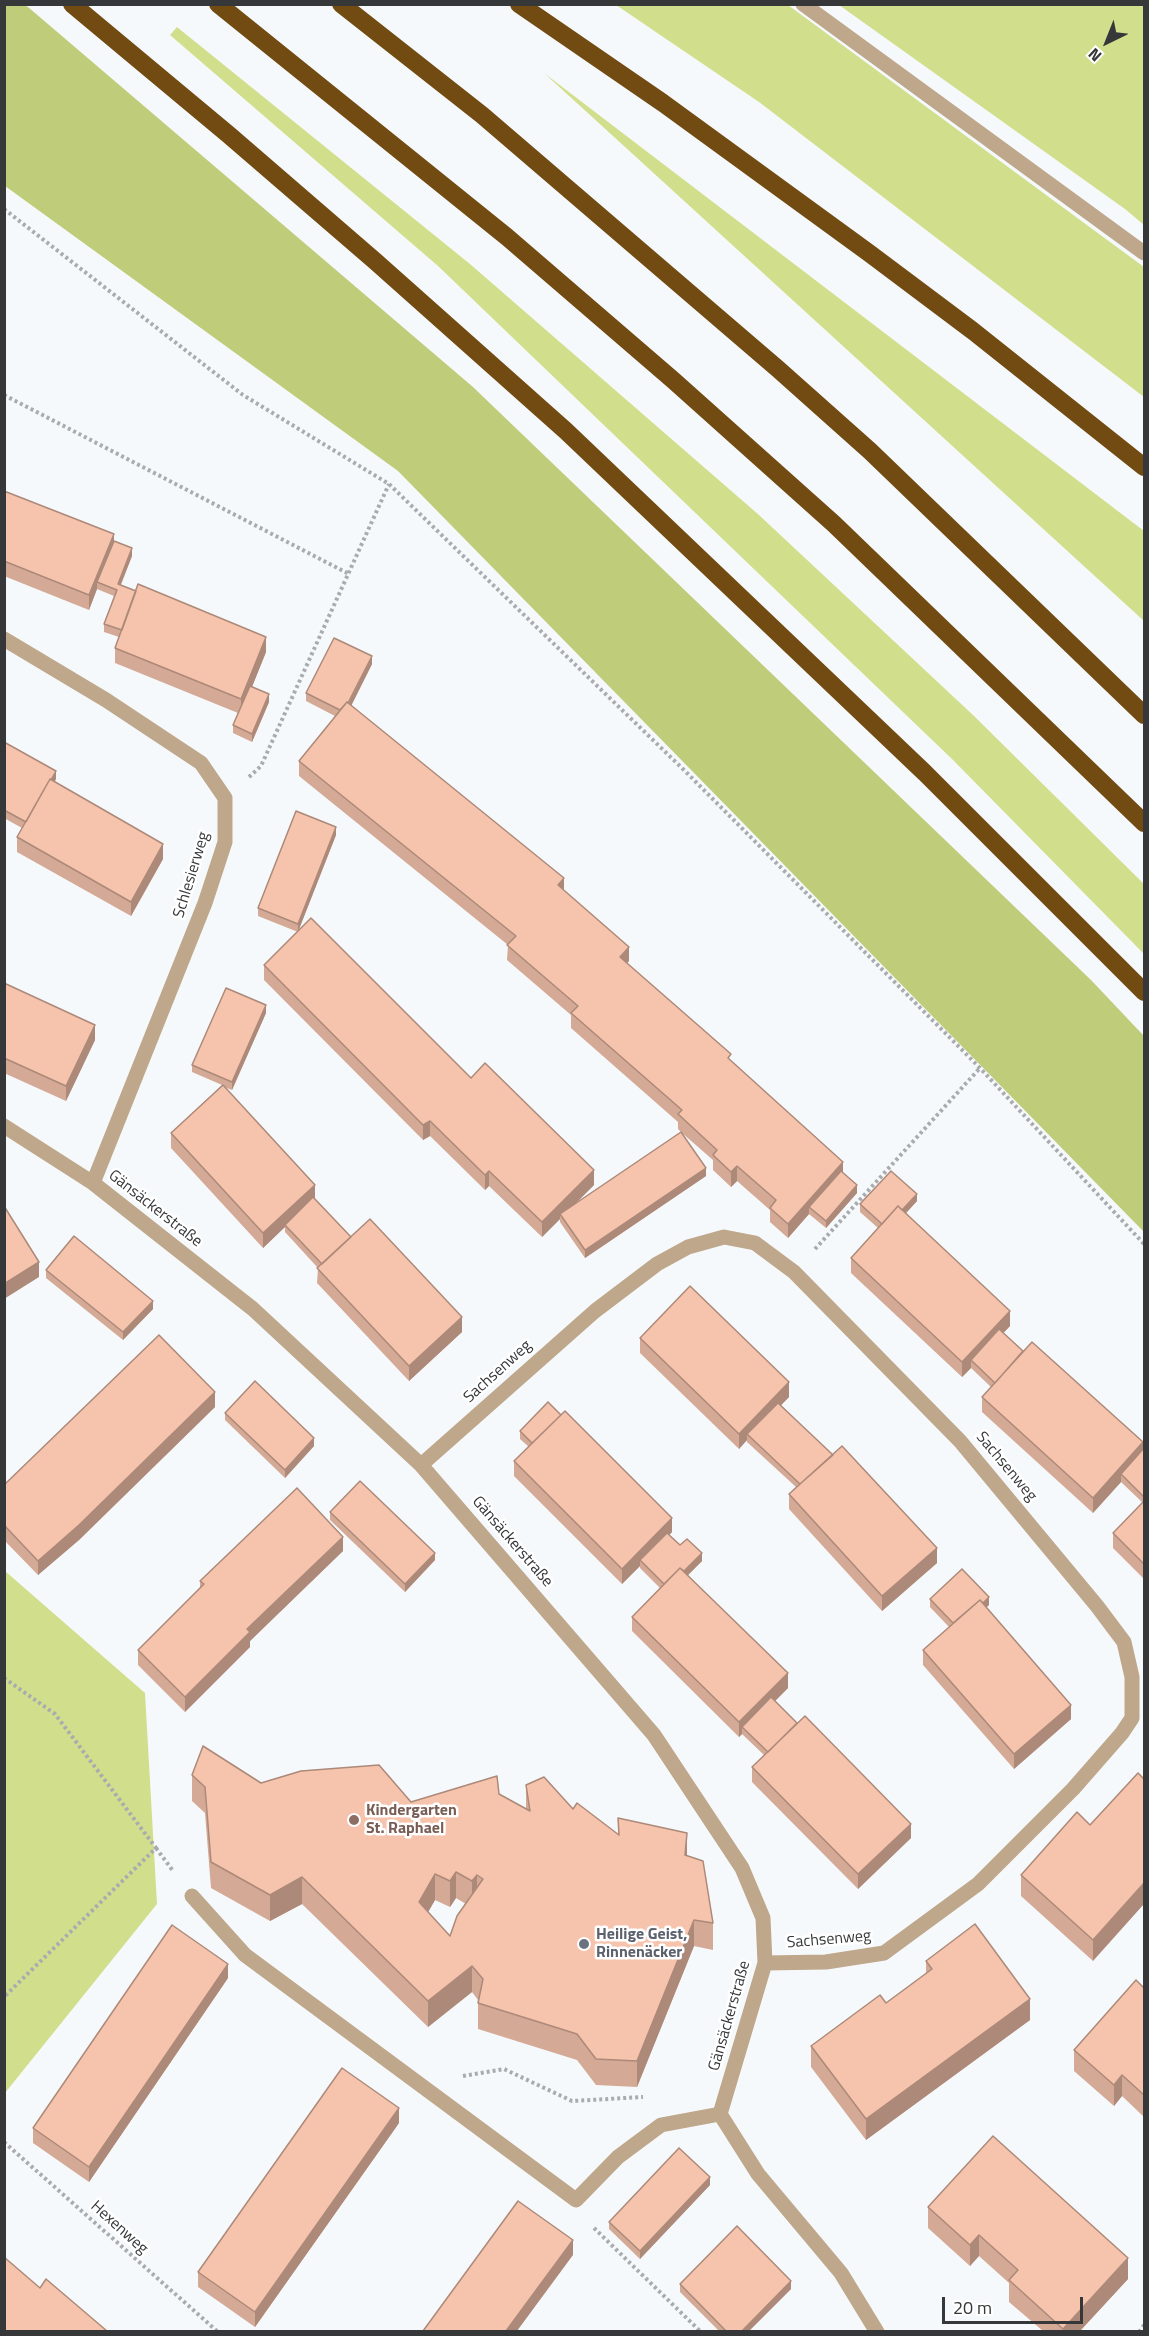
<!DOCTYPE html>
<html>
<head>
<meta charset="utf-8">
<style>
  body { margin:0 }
  #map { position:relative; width:1149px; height:2336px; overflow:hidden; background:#f6f9fc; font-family:"Titillium Web",sans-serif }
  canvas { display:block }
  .frame { position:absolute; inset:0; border:6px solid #363739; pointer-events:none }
  .north { position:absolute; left:1077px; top:12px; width:60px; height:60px; -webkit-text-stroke:4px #fff; paint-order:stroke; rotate:223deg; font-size:16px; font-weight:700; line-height:24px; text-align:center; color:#363739 }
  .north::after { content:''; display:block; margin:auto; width:21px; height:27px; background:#363739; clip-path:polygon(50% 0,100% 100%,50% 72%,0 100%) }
  .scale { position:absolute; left:942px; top:2297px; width:141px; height:27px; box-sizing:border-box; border:3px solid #363739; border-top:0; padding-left:8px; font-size:18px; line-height:21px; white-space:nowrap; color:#363739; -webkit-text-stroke:4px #fff; paint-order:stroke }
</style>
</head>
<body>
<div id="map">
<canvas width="1149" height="2336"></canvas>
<div class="frame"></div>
<div class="north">N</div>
<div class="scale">20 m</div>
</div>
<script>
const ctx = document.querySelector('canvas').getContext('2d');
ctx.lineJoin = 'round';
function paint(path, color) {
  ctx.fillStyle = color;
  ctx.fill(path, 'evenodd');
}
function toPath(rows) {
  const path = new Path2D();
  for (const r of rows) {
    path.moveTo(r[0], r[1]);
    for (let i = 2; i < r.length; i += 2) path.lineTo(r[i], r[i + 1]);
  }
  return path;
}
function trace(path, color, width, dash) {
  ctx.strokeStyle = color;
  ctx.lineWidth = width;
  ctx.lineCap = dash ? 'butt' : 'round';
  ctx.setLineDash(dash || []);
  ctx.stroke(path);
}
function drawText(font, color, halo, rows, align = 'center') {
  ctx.font = font + ' "Titillium Web",sans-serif';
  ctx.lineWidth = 5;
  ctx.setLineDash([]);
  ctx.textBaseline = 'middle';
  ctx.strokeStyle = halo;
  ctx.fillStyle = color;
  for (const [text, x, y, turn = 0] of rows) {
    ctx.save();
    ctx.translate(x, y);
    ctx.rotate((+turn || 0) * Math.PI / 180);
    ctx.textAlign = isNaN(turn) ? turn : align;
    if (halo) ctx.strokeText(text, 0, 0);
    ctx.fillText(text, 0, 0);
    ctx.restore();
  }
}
paint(toPath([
  [616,5,788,5,1144,267,1144,397,759,102],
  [839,5,1144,5,1144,225,1125,209],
  [177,27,470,264,759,515,973,715,1144,884,1144,954,953,760,438,266,170,35],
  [544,73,1144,531,1144,621],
  [5,1571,145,1693,157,1904,5,2093]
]), '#d1df8d');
paint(toPath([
  [5,4,24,5,28,7,473,387,1091,980,1144,1036,1144,1232,398,471,5,186]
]), '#bfcc79');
trace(toPath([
  [4,209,243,395,389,484,686,772,980,1068,1144,1244],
  [4,395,349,574],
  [249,777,261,766,389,484],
  [815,1249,980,1068],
  [4,1678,55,1714,156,1848,4,1997],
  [156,1848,173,1871],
  [463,2076,504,2069,572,2101,643,2097],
  [4,2142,218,2332],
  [594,2228,701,2332],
  [1139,2332,1144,2325]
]), '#a9acae', 4, [3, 3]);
trace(toPath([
  [803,4,1144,253],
  [4,639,106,700,201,763,225,798,225,842,205,903,93,1183],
  [4,1126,93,1183,253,1309,421,1465,654,1735,742,1868,763,1918,765,1963,720,2114,758,2174,841,2273,877,2332],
  [421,1465,595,1311,657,1264,688,1247,724,1237,755,1243,794,1272,960,1441,1097,1606,1124,1642,1132,1677,1132,1718,1122,1733,1073,1789,978,1884,884,1953,826,1962,765,1963],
  [192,1896,245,1955,576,2200,618,2157,661,2125,720,2114]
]), '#bea78a', 15);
trace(toPath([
  [72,4,229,135,375,261,566,431,925,773,1144,992],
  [218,4,507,237,673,380,834,524,1144,823],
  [341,4,482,115,778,369,870,451,1144,715],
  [519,4,663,103,869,253,973,331,1144,467]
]), '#714b11', 18);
paint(toPath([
  [4,491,114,541,132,556,121,585,266,652,252,687,269,702,252,742,233,733,233,725,238,713,115,663,115,648,119,637,104,632,104,624,114,596,97,589,89,610,4,576],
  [372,664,351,706,564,890,629,961,627,963,731,1061,843,1173,857,1193,826,1228,809,1214,788,1238,770,1222,770,1210,737,1181,731,1187,713,1170,713,1160,682,1133,706,1176,585,1258,560,1222,560,1219,542,1237,489,1186,485,1190,430,1136,423,1140,264,980,264,965,298,932,258,916,258,908,336,835,298,931,471,1078,594,1185,573,1206,681,1132,678,1129,678,1122,571,1028,571,1015,507,960,508,945,299,776,299,761,335,716,306,701,306,693],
  [4,742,56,779,54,782,163,859,131,916,17,852,17,837,22,828,4,818],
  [4,983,95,1040,66,1101,4,1073],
  [266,1013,232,1090,224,1087,315,1199,351,1237,462,1332,409,1381,317,1283,318,1268,285,1232,285,1227,263,1248,171,1148,171,1133,222,1085,192,1072,192,1065],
  [917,1201,906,1213,1010,1326,1003,1333,1023,1351,1143,1450,1144,1448,1144,1579,1113,1548,1113,1533,1143,1503,1121,1482,1093,1513,982,1412,982,1397,991,1387,971,1368,962,1377,851,1273,851,1258,878,1228,860,1212,860,1204],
  [46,1270,153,1309,123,1340,46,1278],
  [640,1338,789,1397,781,1405,937,1563,882,1611,789,1509,789,1494,796,1487,747,1442,747,1440,739,1449,640,1353],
  [215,1407,79,1540,38,1575,4,1540,4,1485],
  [225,1413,314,1446,285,1478,225,1420],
  [520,1431,672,1532,669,1535,680,1545,702,1561,688,1575,788,1688,775,1701,911,1838,858,1889,752,1782,752,1767,764,1755,742,1734,739,1737,632,1631,632,1617,660,1588,640,1568,640,1566,622,1584,514,1476,514,1461,529,1447,520,1439],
  [330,1512,435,1560,405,1592,330,1520],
  [343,1551,250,1641,250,1647,185,1712,138,1665,138,1650,200,1588,200,1581],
  [930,1599,989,1605,986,1607,1071,1719,1014,1769,923,1665,923,1650,949,1627,930,1607],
  [1138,1773,1093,1961,1021,1896,1021,1875,1090,1825],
  [192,1775,411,1802,499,1794,526,1809,526,1785,573,1809,618,1834,618,1818,687,1856,713,1923,713,1950,694,1946,637,2087,596,2085,577,2060,478,2029,478,2000,472,1992,428,2027,302,1904,270,1921,211,1888,205,1813,192,1801],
  [456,1898,466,1904,450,1936,428,1912,435,1900,450,1907],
  [926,1961,1030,2020,866,2140,811,2067,811,2046,886,2003,926,1974],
  [228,1978,89,2182,33,2143,33,2128],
  [1144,1988,1144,2117,1122,2096,1114,2106,1074,2071,1074,2050],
  [399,2123,255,2327,198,2287,198,2272],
  [710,2185,640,2259,609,2229,609,2222],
  [928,2207,1128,2279,1080,2331,1043,2331,1009,2302,1009,2283,979,2256,970,2266,928,2228],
  [680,2284,791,2289,749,2331,719,2331,680,2292]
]), '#d4a995');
paint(toPath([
  [114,534,114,548,97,582,97,589,89,610,89,595],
  [132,548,132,556,118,591,118,584],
  [266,637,266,652,241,714,241,699],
  [372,656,372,664,344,720,344,713],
  [269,694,269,702,252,742,252,734],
  [56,771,56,779,27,830,27,823],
  [336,827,336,835,298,932,298,924],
  [163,844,163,859,131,916,131,902],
  [564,878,564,892,558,885],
  [629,947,629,961,620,971,620,957],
  [266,1005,266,1013,232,1090,232,1082],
  [95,1025,95,1040,66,1101,66,1086],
  [430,1121,430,1136,423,1140,423,1125],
  [843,1162,843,1176,809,1207,809,1214,788,1238,788,1224],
  [737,1166,737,1181,731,1187,731,1172],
  [706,1168,706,1176,585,1258,585,1250],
  [594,1170,594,1185,562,1217,560,1214,560,1219,542,1237,542,1222],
  [489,1171,489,1186,485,1190,485,1175],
  [315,1185,315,1199,285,1225,285,1227,263,1248,263,1233],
  [857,1185,857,1193,826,1228,826,1221],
  [917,1194,917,1201,886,1235,886,1227],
  [39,1262,39,1277,4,1299,4,1284],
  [153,1301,153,1309,123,1340,123,1332],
  [1010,1311,1010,1326,974,1364,971,1360,971,1368,962,1377,962,1362],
  [462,1317,462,1332,409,1381,409,1366],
  [789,1382,789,1397,750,1437,747,1434,747,1440,739,1449,739,1434],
  [215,1392,215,1407,79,1540,38,1575,38,1561],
  [314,1438,314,1446,285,1478,285,1470],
  [1143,1442,1143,1457,1121,1474,1121,1482,1093,1513,1093,1498],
  [672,1518,672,1532,643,1563,640,1560,640,1566,622,1584,622,1569],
  [343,1537,343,1551,250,1641,250,1647,185,1712,185,1697,247,1629],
  [937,1548,937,1563,882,1611,882,1596],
  [435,1553,435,1560,405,1592,405,1584],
  [702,1553,702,1561,668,1595,668,1587],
  [989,1597,989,1605,957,1635,957,1627],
  [788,1673,788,1688,746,1730,742,1727,742,1734,739,1737,739,1722],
  [1071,1705,1071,1719,1014,1769,1014,1754],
  [911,1824,911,1838,858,1889,858,1874],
  [687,1833,687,1859,685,1855],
  [456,1872,456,1898,450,1907,450,1881],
  [435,1874,435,1900,419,1928,419,1902],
  [477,1875,477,1901,472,1907,472,1881],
  [302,1877,302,1904,270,1921,270,1895],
  [1144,1883,1144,1904,1093,1961,1093,1940],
  [694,1920,694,1946,637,2087,637,2061],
  [228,1964,228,1978,89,2182,89,2167],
  [472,1966,472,1992,428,2027,428,2001],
  [1030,1999,1030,2020,866,2140,866,2119],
  [1122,2075,1122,2096,1114,2106,1114,2085],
  [399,2108,399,2123,255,2327,255,2312],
  [710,2177,710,2185,640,2259,640,2251],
  [979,2235,979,2256,970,2266,970,2245],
  [573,2240,573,2255,517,2331,506,2331],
  [1128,2258,1128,2279,1080,2331,1063,2331,1063,2329],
  [791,2281,791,2289,749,2331,742,2331]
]), '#ac8979');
const building = toPath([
  [4,491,114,534,89,595,4,561,4,491],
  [114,541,132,548,118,584,136,591,122,630,104,624,117,590,97,582,114,541],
  [138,584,266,637,241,699,115,648,138,584],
  [334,638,372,656,348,703,347,702,340,710,306,693,334,638],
  [250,686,269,694,252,734,233,725,250,686],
  [347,702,564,878,558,885,629,947,620,957,731,1054,728,1058,843,1162,788,1224,770,1208,776,1200,737,1166,731,1172,713,1155,717,1150,678,1114,682,1110,571,1013,578,1006,507,945,516,936,299,761,347,702],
  [4,742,56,771,51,780,50,779,26,822,4,810,4,742],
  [50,779,163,844,131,902,17,837,50,779],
  [296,811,336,827,298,924,258,908,296,811],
  [311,918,471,1078,485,1063,594,1170,542,1222,489,1171,485,1175,430,1121,423,1125,264,965,311,918],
  [4,983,95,1025,66,1086,4,1058,4,983],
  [226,988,266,1005,232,1082,192,1065,226,988],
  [223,1085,315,1185,263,1233,171,1133,223,1085],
  [681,1132,706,1168,585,1250,560,1214,681,1132],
  [841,1171,857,1185,826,1221,809,1207,841,1171],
  [891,1171,917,1194,902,1210,898,1206,882,1224,860,1204,891,1171],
  [313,1197,351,1237,322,1264,285,1225,313,1197],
  [4,1206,39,1262,4,1284,4,1206],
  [898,1206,1010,1311,962,1362,851,1258,898,1206],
  [370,1219,462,1317,409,1366,317,1268,370,1219],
  [74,1236,153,1301,123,1332,46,1270,74,1236],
  [690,1286,789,1382,739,1434,640,1338,690,1286],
  [999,1329,1023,1351,995,1383,971,1360,999,1329],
  [159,1335,215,1392,79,1525,38,1561,4,1525,4,1485,159,1335],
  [1032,1342,1143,1442,1093,1498,982,1397,1032,1342],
  [255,1381,314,1438,285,1470,225,1413,255,1381],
  [548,1402,561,1415,532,1443,520,1431,548,1402],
  [778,1403,833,1455,800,1484,747,1434,778,1403],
  [565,1411,672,1518,622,1569,514,1461,565,1411],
  [842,1446,937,1548,882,1596,789,1494,842,1446],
  [1144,1448,1144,1497,1121,1474,1144,1448],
  [360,1481,435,1553,405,1584,330,1512,360,1481],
  [297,1488,343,1537,247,1629,250,1632,185,1697,138,1650,204,1584,200,1581,297,1488],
  [1144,1501,1144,1564,1113,1533,1144,1501],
  [667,1533,680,1545,687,1539,702,1553,684,1571,680,1568,664,1584,640,1560,667,1533],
  [680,1568,788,1673,739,1722,632,1617,680,1568],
  [962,1569,989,1597,983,1603,980,1600,953,1623,930,1599,962,1569],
  [980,1600,1071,1705,1014,1754,923,1650,980,1600],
  [771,1697,797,1723,768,1752,742,1727,771,1697],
  [805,1716,911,1824,858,1874,752,1767,805,1716],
  [203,1746,261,1783,301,1771,379,1765,411,1802,497,1776,499,1794,530,1811,526,1785,544,1777,573,1809,577,1803,619,1835,618,1818,687,1833,685,1855,703,1861,713,1923,694,1920,637,2061,596,2059,577,2034,478,2003,483,1979,472,1966,428,2001,302,1877,270,1895,211,1862,205,1787,192,1775,203,1746],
  [456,1872,472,1881,477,1875,483,1879,457,1916,450,1936,419,1902,435,1874,450,1881,456,1872],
  [1138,1773,1144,1779,1144,1883,1093,1940,1021,1875,1077,1812,1090,1825,1138,1773],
  [975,1924,1030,1999,866,2119,811,2046,880,1995,886,2003,932,1969,926,1961,975,1924],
  [172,1925,228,1964,89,2167,33,2128,172,1925],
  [1136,1980,1144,1988,1144,2095,1122,2075,1114,2085,1074,2050,1136,1980],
  [342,2068,399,2108,255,2312,198,2272,342,2068],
  [993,2136,1128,2258,1063,2329,1009,2280,1018,2270,979,2235,970,2245,928,2207,993,2136],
  [679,2148,710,2177,640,2251,609,2222,679,2148],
  [518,2201,573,2240,506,2331,423,2331,518,2201],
  [737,2226,791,2281,742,2331,726,2331,680,2284,737,2226],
  [4,2257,40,2288,46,2279,107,2331,4,2331,4,2257]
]);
paint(building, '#f6c4ad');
trace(building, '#ac8979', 1.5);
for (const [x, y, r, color] of [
  [354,1820,6,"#8d6e63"],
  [584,1944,6,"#6b7280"]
]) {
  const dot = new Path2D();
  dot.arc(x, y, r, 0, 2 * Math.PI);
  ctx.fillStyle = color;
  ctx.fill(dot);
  trace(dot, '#fff', 2);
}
drawText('16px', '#363739', '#fff', [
  ["Schlesierweg",192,875,-73],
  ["Gänsäckerstraße",155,1209,38],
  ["Sachsenweg",498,1372,-42],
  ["Sachsenweg",1006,1467,50],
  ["Gänsäckerstraße",512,1542,49],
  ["Sachsenweg",829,1940,-5],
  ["Gänsäckerstraße",730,2016,-74],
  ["Hexenweg",119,2228,42]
]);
drawText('bold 16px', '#785e54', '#fff', [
  ["Kindergarten",366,1811],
  ["St. Raphael",366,1829]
], 'left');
drawText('bold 16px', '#5b616d', '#fff', [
  ["Heilige Geist,",596,1935],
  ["Rinnenäcker",596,1953]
], 'left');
</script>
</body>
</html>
